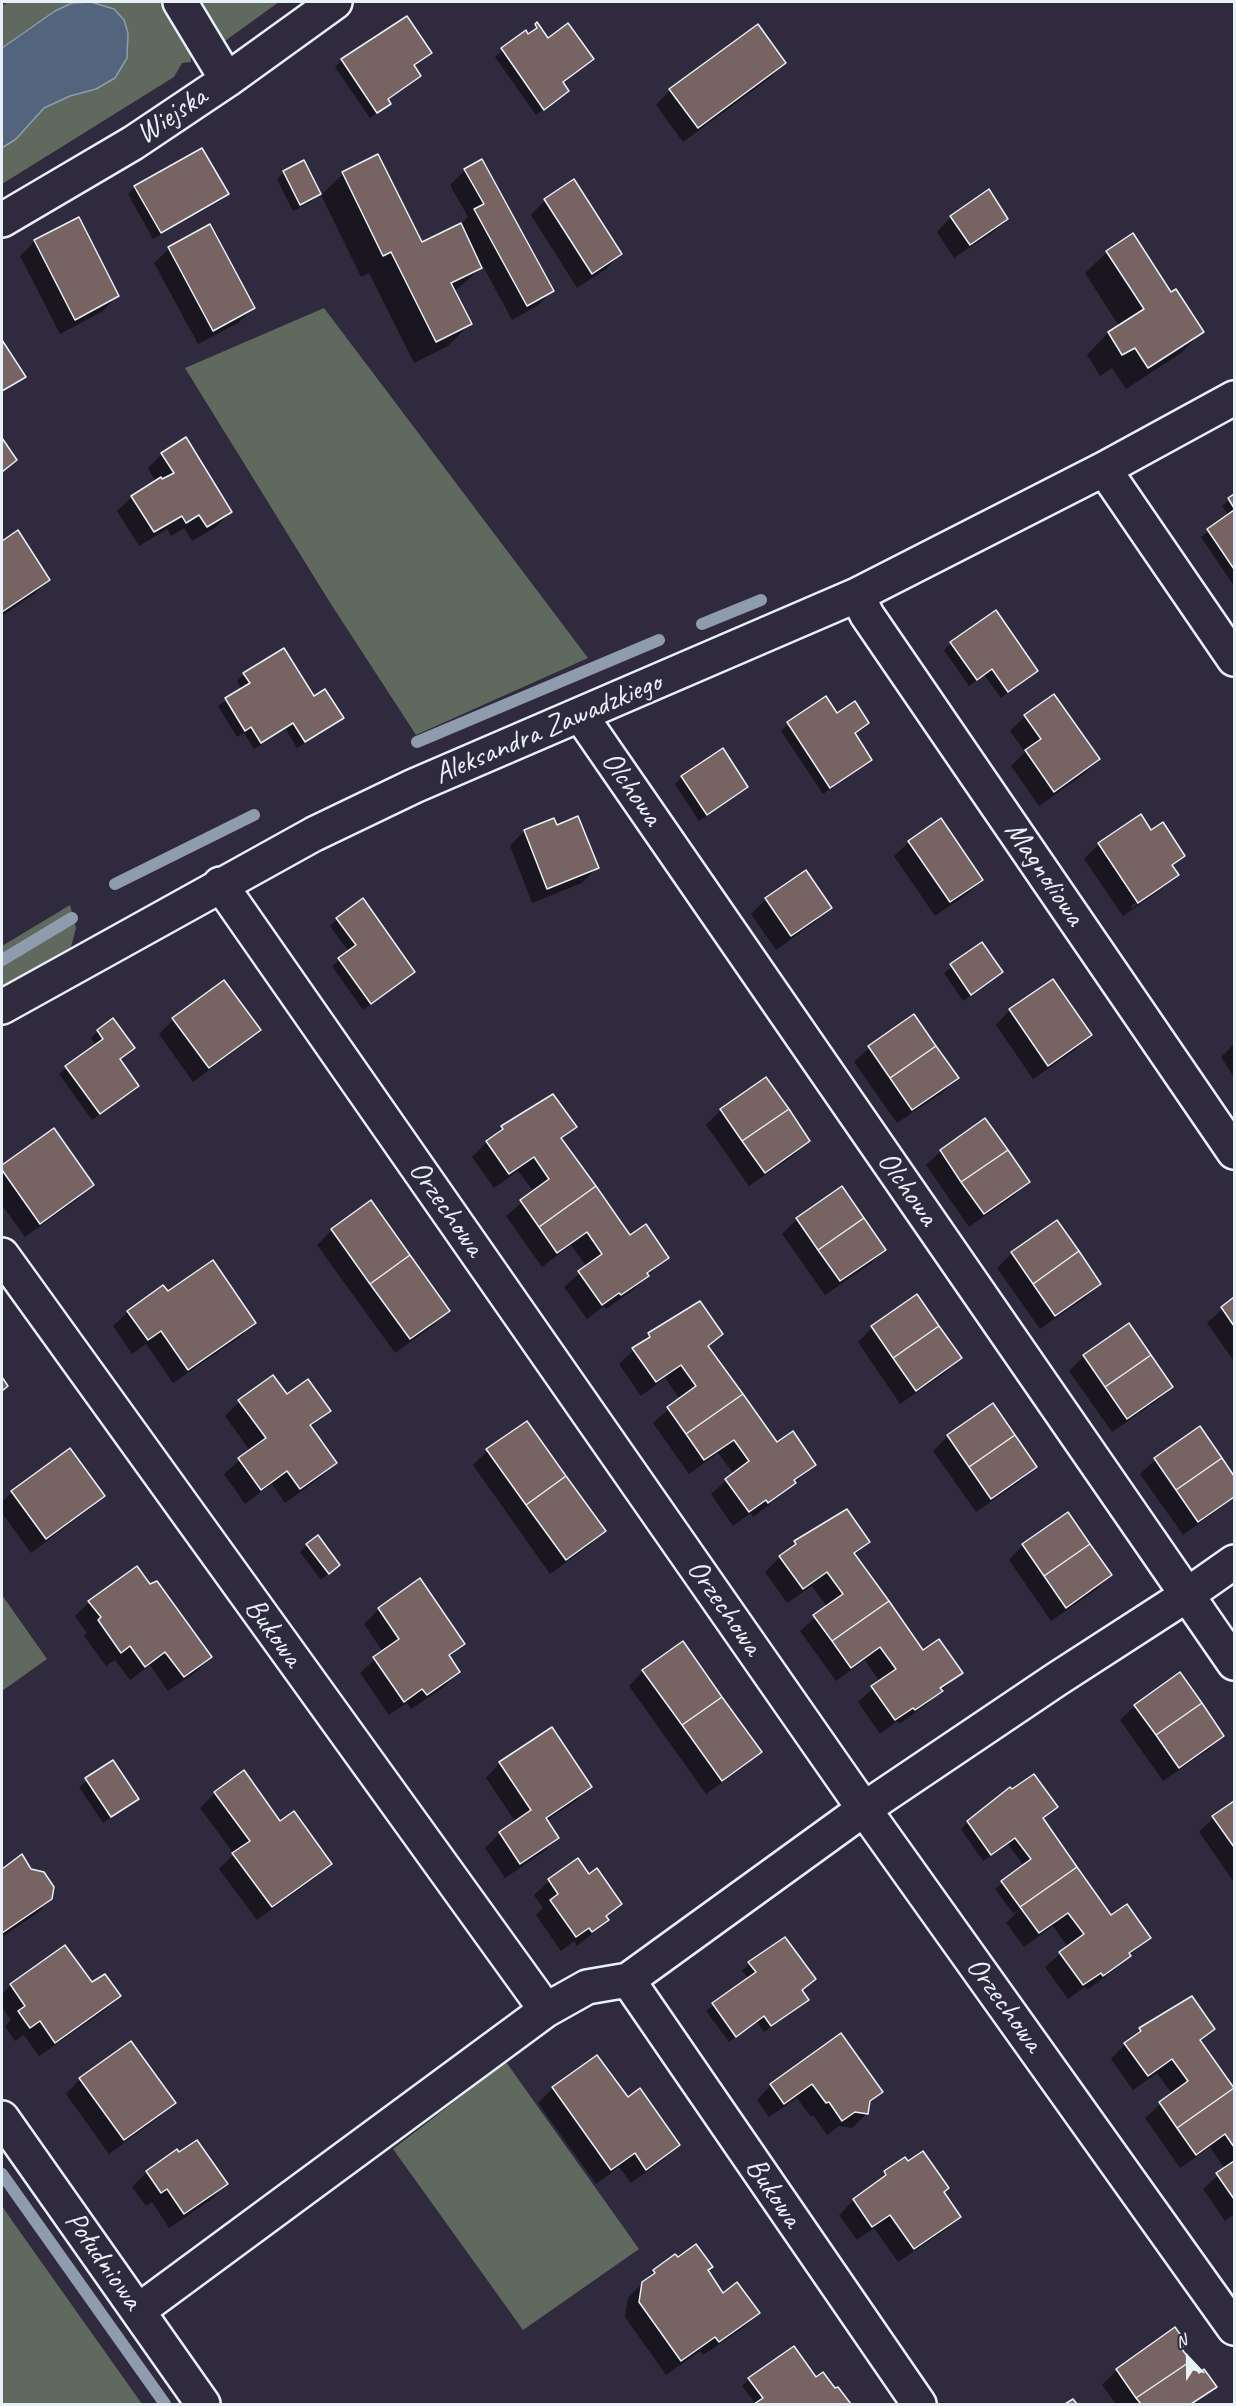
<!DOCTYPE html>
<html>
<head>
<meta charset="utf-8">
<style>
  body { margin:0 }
  #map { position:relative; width:1236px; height:2406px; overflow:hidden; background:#2f2a3d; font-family:Caveat,sans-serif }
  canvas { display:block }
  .frame { position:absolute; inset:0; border:3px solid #e8f1f8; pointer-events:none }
  .north { position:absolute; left:1158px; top:2328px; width:60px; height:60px; -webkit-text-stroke:4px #2f2a3d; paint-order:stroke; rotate:338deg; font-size:16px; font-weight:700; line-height:24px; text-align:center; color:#e8f1f8 }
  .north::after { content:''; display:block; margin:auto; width:21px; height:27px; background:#e8f1f8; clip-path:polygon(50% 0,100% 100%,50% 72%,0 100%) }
</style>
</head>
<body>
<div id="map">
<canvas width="1236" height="2406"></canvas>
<div class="frame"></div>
<div class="north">N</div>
</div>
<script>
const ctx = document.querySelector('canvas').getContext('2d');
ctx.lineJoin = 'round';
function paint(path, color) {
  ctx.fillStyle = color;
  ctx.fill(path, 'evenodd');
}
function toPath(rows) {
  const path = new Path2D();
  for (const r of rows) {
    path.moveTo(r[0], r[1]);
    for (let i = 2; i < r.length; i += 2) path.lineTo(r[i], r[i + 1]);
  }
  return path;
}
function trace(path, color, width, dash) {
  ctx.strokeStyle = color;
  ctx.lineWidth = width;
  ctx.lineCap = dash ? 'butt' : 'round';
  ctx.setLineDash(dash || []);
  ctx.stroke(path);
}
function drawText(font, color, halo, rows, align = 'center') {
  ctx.font = font + ' Caveat,sans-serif';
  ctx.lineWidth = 4.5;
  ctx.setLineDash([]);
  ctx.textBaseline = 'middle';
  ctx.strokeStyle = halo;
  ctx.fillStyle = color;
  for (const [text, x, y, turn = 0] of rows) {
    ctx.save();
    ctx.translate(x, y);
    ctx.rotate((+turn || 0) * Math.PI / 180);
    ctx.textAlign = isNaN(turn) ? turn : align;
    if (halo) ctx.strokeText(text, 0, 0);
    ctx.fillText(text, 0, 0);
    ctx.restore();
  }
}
paint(toPath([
  [10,2,83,2,72,3,24,32,2,48,2,5],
  [91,2,168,2,190,49,191,62,182,63,174,77,2,184,2,148,16,139,43,108,70,96,96,89,96,2],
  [201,2,279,2,225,41],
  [324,308,588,658,416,735,329,601,185,368],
  [70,905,76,928,71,947,2,986,2,946],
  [2,1595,47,1659,2,1691],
  [506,2062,639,2249,523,2330,393,2149],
  [2,2206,13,2222,142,2404,2,2404]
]), '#60695d');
const water = toPath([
  [91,2,114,9,124,20,128,33,127,58,115,78,96,89,70,96,44,108,16,139,2,148,2,48,55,11,72,3,91,2]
]);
paint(water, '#53647d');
trace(water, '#8f9cae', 1.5);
paint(toPath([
  [525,32,528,36,547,40,592,59,562,83,568,91,536,115,495,57],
  [430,53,413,67,419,76,387,101,389,104,370,118,335,67,342,60],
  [784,63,770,78,683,142,656,105,670,90],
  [482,161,552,291,537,306,512,320,483,266,454,292,470,324,448,346,414,363,369,273,361,277,321,195,343,174,421,244,460,225,468,217,450,185,465,170],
  [284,172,319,194,312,201,293,211,277,179],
  [135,187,227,194,220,201,153,239,128,194],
  [545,200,620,254,606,269,577,288,531,215],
  [951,217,1007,219,992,233,954,258,937,232],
  [209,226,253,308,238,323,198,344,154,263,169,249],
  [35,241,117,296,103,311,60,334,20,256],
  [1107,252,1171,294,1203,331,1181,353,1126,389,1112,368,1100,376,1087,355,1108,333,1119,326,1085,273],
  [2,343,24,376,2,393],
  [162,454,230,512,216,527,192,541,184,528,171,536,167,529,139,546,117,511,132,497,156,482,148,468],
  [1234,496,1234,586,1201,537,1229,516,1222,506],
  [17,532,48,579,34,594,2,616,2,543],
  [951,643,1036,671,1001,698,984,675,969,686,944,650],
  [244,674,314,698,342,718,335,725,297,748,286,729,254,749,244,733,237,737,218,706,242,690,237,681],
  [1054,696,1098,759,1084,774,1039,806,1011,766,1025,752,1010,731,1025,716],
  [837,715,867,723,854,734,871,760,823,794,781,731,788,724],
  [682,777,746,787,699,821,675,784],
  [553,819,556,827,597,868,582,883,532,903,510,846,524,831],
  [1150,832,1183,856,1172,867,1177,875,1162,889,1123,916,1084,859,1099,844],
  [1163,884,1163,888,1132,908,1131,906],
  [909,842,981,880,967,894,935,916,894,856],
  [805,872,830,908,815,922,776,950,751,914,766,899],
  [337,919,413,972,363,1010,332,966,349,952,330,926],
  [982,944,1001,972,963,1001,944,973],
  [1010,1010,1090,1035,1075,1050,1033,1079,996,1025],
  [914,1016,957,1078,942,1093,897,1123,854,1062,869,1048],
  [173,1020,259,1030,244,1044,193,1082,159,1034],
  [98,1031,137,1086,92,1120,59,1074,96,1046,91,1038],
  [1234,1044,1234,1077,1221,1057],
  [721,1110,808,1141,794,1155,749,1186,706,1125],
  [502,1127,575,1127,561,1140,630,1237,667,1257,633,1290,606,1309,604,1306,587,1319,564,1287,587,1267,571,1245,542,1267,506,1216,534,1192,518,1171,494,1188,472,1157],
  [54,1130,92,1185,78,1199,25,1237,2,1205,2,1167],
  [941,1151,1028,1181,1014,1196,969,1227,926,1165],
  [371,1202,448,1311,434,1325,395,1353,317,1245,332,1230],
  [797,1219,884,1250,870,1264,825,1295,782,1234],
  [1012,1253,1099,1284,1085,1298,1040,1329,997,1268],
  [167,1294,254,1323,240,1337,173,1383,146,1344,132,1354,113,1326,128,1312],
  [1234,1299,1234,1361,1207,1323],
  [699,1303,721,1334,708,1348,777,1445,814,1465,779,1497,753,1517,751,1513,733,1526,711,1494,734,1474,718,1453,689,1474,653,1423,680,1399,665,1378,641,1396,619,1364,649,1335],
  [1128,1325,1171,1387,1157,1401,1112,1432,1069,1371,1084,1356],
  [872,1328,960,1358,945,1373,900,1404,858,1342],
  [287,1396,329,1410,310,1428,335,1463,321,1477,285,1503,272,1484,245,1504,224,1474,250,1451,225,1416,239,1402],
  [993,1405,1035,1467,1021,1481,976,1512,933,1451,948,1436],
  [1200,1428,1234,1479,1234,1498,1183,1535,1140,1474,1155,1460],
  [69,1450,103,1496,88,1510,31,1553,2,1513,2,1502,12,1492],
  [487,1451,604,1531,589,1546,550,1574,473,1465],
  [795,1542,868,1542,855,1555,923,1652,961,1672,926,1705,899,1724,897,1721,880,1734,858,1702,880,1682,865,1660,836,1681,800,1631,827,1607,812,1586,787,1603,765,1572],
  [307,1545,338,1565,321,1580,300,1552],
  [1023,1545,1111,1575,1096,1590,1051,1621,1009,1560],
  [420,1581,463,1643,449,1658,458,1672,444,1687,411,1709,407,1703,389,1715,360,1673,383,1652,364,1624,379,1609],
  [89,1602,210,1657,196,1672,168,1691,150,1665,130,1680,115,1660,106,1666,84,1636,87,1633,75,1616],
  [643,1671,760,1752,745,1766,706,1794,629,1686],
  [1135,1706,1223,1735,1208,1750,1163,1781,1120,1720],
  [113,1762,137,1798,103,1823,79,1787],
  [500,1763,590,1787,576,1801,546,1821,557,1838,542,1853,505,1878,485,1848,500,1833,516,1823,486,1778],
  [244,1773,280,1823,330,1864,315,1878,257,1920,219,1869,234,1854,200,1808,215,1793],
  [1234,1803,1234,1882,1199,1832,1213,1818],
  [1056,1807,1042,1820,1111,1918,1149,1937,1114,1970,1087,1990,1085,1987,1068,1999,1045,1967,1068,1947,1053,1926,1024,1947,1006,1923,1018,1911,1013,1913,995,1889,1024,1866,1008,1844,983,1861,961,1829,968,1822],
  [21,1856,51,1899,36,1914,2,1937,2,1871],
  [578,1860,588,1876,620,1903,592,1934,577,1946,574,1941,561,1951,536,1915,543,1908,534,1895,549,1881],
  [749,1964,801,1991,807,2000,764,2032,757,2022,729,2042,706,2011,749,1979,742,1971],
  [91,1984,119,1996,104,2011,39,2056,24,2035,15,2041,5,2026,11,2020,2,2007,2,1994,11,1985],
  [1140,2029,1213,2029,1199,2042,1234,2092,1234,2214,1225,2221,1203,2189,1225,2169,1210,2147,1180,2168,1145,2118,1172,2094,1157,2073,1133,2090,1111,2059],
  [841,2035,881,2091,868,2105,867,2113,852,2128,839,2126,827,2135,813,2115,811,2117,797,2098,769,2117,757,2100,771,2085],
  [597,2057,627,2099,678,2145,663,2160,631,2183,619,2167,596,2184,538,2103,553,2088],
  [80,2079,174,2103,159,2117,109,2154,66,2094],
  [177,2151,226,2184,212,2199,169,2228,152,2202,146,2206,132,2187,147,2172],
  [885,2173,942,2193,959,2217,944,2231,898,2262,874,2228,857,2240,839,2215,854,2200,871,2188],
  [654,2271,706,2271,723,2295,758,2313,743,2328,703,2355,700,2351,666,2375,625,2317,628,2298],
  [1174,2329,1180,2349,1198,2375,1215,2387,1195,2404,1116,2404,1102,2385,1117,2370],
  [749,2379,815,2379,835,2391,838,2389,849,2404,756,2404,742,2386]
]), '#0007');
trace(toPath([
  [702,624,761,600],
  [417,742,659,640],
  [115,884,254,815],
  [2,960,72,918],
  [2,2174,165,2404]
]), '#8f9cae', 12);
const building = toPath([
  [407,16,432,53,414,65,421,76,388,99,391,104,377,113,341,59,407,16],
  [537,22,548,38,568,23,594,59,563,82,569,91,544,110,501,48,526,30,528,34,537,28,535,24,537,22],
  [758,24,786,63,698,128,669,89,758,24],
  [202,148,229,194,161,233,134,186,202,148],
  [378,154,422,242,461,223,482,268,451,283,472,324,436,342,391,252,383,256,342,172,378,154],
  [482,159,554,291,527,306,474,209,484,204,464,169,482,159],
  [304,160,321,194,300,205,283,171,304,160],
  [574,179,622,254,592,274,544,199,574,179],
  [989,189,1008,219,970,245,950,216,989,189],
  [79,217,119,296,75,320,34,240,79,217],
  [210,224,255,308,213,331,168,247,210,224],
  [1133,233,1171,292,1176,289,1204,332,1148,368,1135,348,1122,355,1108,332,1144,309,1106,251,1133,233],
  [2,340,26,377,2,391,2,340],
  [186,437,232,512,207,527,199,515,186,523,182,516,154,532,131,496,161,477,162,479,174,473,161,453,186,437],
  [2,438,17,460,2,472,2,438],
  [1234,494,1234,508,1228,498,1234,494],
  [1234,510,1234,569,1207,529,1234,510],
  [18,530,50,580,2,612,2,541,18,530],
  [996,610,1038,671,1008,692,992,669,977,680,950,642,996,610],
  [284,648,314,696,325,689,344,718,305,742,293,723,261,743,251,727,245,731,225,698,250,683,243,673,284,648],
  [1054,694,1100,759,1054,792,1025,750,1041,739,1024,715,1054,694],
  [826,696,837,713,855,701,869,723,855,733,872,760,830,788,787,722,826,696],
  [723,748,748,787,707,815,681,776,723,748],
  [1141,814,1151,830,1163,822,1185,856,1172,865,1179,875,1138,903,1098,843,1141,814],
  [578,816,599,868,547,889,524,830,554,818,557,825,578,816],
  [941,818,983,880,950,902,908,841,941,818],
  [806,870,832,908,791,936,765,898,806,870],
  [363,898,415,972,371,1004,338,958,356,945,336,918,363,898],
  [982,942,1003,972,971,995,950,964,982,942],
  [1053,979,1092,1035,1048,1066,1009,1009,1053,979],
  [224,980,261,1030,209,1068,172,1018,224,980],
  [914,1014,936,1046,890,1078,868,1046,914,1014],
  [113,1018,135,1048,120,1059,139,1086,100,1114,65,1066,103,1039,97,1030,113,1018],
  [936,1046,959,1078,912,1110,890,1078,936,1046],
  [766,1077,789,1109,742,1141,720,1109,766,1077],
  [553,1094,577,1127,561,1138,596,1186,539,1227,520,1200,549,1179,534,1157,509,1174,486,1141,503,1129,501,1126,553,1094],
  [789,1109,810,1141,765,1173,742,1141,789,1109],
  [985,1118,1008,1150,961,1182,940,1150,985,1118],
  [54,1128,94,1185,40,1224,2,1170,2,1165,54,1128],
  [1008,1150,1030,1182,984,1214,961,1182,1008,1150],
  [596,1186,630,1235,646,1224,669,1258,647,1273,649,1276,621,1295,619,1293,602,1305,578,1271,602,1254,587,1232,557,1253,539,1227,596,1186],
  [842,1186,864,1218,818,1250,796,1218,842,1186],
  [371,1200,410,1255,370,1284,331,1229,371,1200],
  [864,1218,886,1250,840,1281,818,1250,864,1218],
  [1057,1220,1079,1251,1033,1284,1011,1252,1057,1220],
  [1079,1251,1101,1284,1055,1316,1033,1284,1079,1251],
  [410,1255,450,1311,410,1339,370,1284,410,1255],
  [213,1260,256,1323,188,1370,161,1331,148,1340,127,1311,163,1285,168,1291,213,1260],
  [917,1294,939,1326,893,1358,871,1326,917,1294],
  [1234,1297,1234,1326,1221,1307,1234,1297],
  [700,1301,723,1334,708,1346,743,1394,686,1434,667,1407,696,1386,681,1365,656,1382,632,1348,650,1337,648,1333,700,1301],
  [1129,1323,1151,1355,1105,1387,1083,1355,1129,1323],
  [939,1326,962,1358,916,1391,893,1358,939,1326],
  [1151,1355,1173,1387,1127,1419,1105,1387,1151,1355],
  [273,1375,287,1394,308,1379,331,1411,310,1425,337,1463,300,1489,287,1471,261,1490,238,1458,266,1438,238,1400,273,1375],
  [2,1377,8,1386,2,1391,2,1377],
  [743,1394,777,1442,793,1431,816,1465,794,1480,796,1483,768,1503,766,1500,749,1512,725,1479,749,1461,734,1440,704,1460,686,1434,743,1394],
  [993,1403,1015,1435,969,1467,947,1435,993,1403],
  [527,1421,566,1476,526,1505,486,1449,527,1421],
  [1200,1426,1222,1458,1176,1490,1154,1458,1200,1426],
  [1015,1435,1037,1467,991,1499,969,1467,1015,1435],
  [70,1448,105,1496,46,1539,11,1491,70,1448],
  [1222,1458,1234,1476,1234,1497,1198,1522,1176,1490,1222,1458],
  [566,1476,606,1531,566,1560,526,1505,566,1476],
  [847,1509,870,1542,854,1553,889,1601,832,1641,813,1615,843,1594,827,1572,803,1589,779,1556,796,1544,794,1541,847,1509],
  [1068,1512,1090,1544,1044,1576,1022,1544,1068,1512],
  [318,1535,340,1565,329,1574,306,1544,318,1535],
  [1090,1544,1112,1575,1066,1608,1044,1576,1090,1544],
  [137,1566,150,1584,157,1581,212,1657,184,1677,165,1652,145,1667,130,1646,121,1653,98,1620,101,1617,88,1601,137,1566],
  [420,1578,465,1644,449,1655,460,1672,427,1695,422,1689,404,1702,373,1657,399,1639,378,1608,420,1578],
  [889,1601,923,1650,939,1639,963,1673,940,1688,943,1691,915,1710,913,1708,895,1720,871,1686,896,1669,880,1647,851,1668,832,1641,889,1601],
  [683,1641,722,1697,682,1725,642,1670,683,1641],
  [1180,1672,1202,1703,1156,1735,1134,1705,1180,1672],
  [722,1697,762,1752,722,1781,682,1725,722,1697],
  [1202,1703,1224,1736,1179,1768,1156,1735,1202,1703],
  [552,1727,592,1787,546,1818,559,1838,520,1864,499,1832,531,1810,499,1762,552,1727],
  [113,1760,139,1799,111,1817,85,1778,113,1760],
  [244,1770,280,1821,294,1811,332,1864,272,1907,232,1853,250,1841,214,1792,244,1770],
  [1034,1774,1058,1807,1043,1818,1077,1867,1020,1907,1001,1881,1031,1859,1015,1838,991,1855,967,1821,1010,1787,1012,1789,1034,1774],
  [1234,1801,1234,1847,1212,1816,1234,1801],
  [22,1854,31,1869,44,1872,54,1887,52,1899,2,1933,2,1869,22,1854],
  [578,1858,589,1874,597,1868,622,1904,606,1916,609,1920,592,1932,589,1928,576,1937,550,1900,558,1894,548,1879,578,1858],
  [1077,1867,1111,1915,1127,1904,1151,1938,1129,1953,1131,1956,1103,1976,1101,1973,1083,1985,1059,1952,1084,1934,1068,1913,1039,1933,1020,1907,1077,1867],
  [785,1937,816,1979,802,1990,809,2000,771,2026,764,2016,736,2037,712,2003,756,1972,748,1962,785,1937],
  [65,1945,92,1982,105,1974,121,1996,55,2043,40,2021,30,2028,18,2011,25,2006,10,1984,65,1945],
  [1192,1996,1215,2029,1200,2040,1234,2088,1177,2128,1159,2102,1188,2081,1172,2059,1148,2076,1124,2043,1141,2031,1139,2028,1192,1996],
  [841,2033,883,2092,870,2101,868,2114,855,2112,842,2121,829,2102,826,2103,812,2084,784,2104,770,2084,841,2033],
  [131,2041,176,2103,124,2140,79,2078,131,2041],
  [597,2055,628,2097,640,2088,680,2145,646,2170,635,2153,611,2170,552,2087,597,2055],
  [1234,2088,1234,2147,1225,2134,1196,2155,1177,2128,1234,2088],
  [197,2140,228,2184,184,2214,167,2189,161,2193,146,2171,177,2149,179,2152,197,2140],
  [923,2151,949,2188,944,2192,961,2217,914,2249,890,2215,872,2227,853,2199,886,2175,884,2171,905,2157,908,2161,923,2151],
  [1234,2161,1234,2199,1216,2173,1234,2161],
  [696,2244,713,2267,708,2270,723,2293,737,2282,760,2313,719,2342,715,2337,681,2361,639,2302,642,2282,655,2273,653,2270,675,2254,678,2257,696,2244],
  [1175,2327,1187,2344,1181,2348,1191,2361,1136,2398,1116,2369,1175,2327],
  [794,2346,816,2377,823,2372,835,2388,838,2387,851,2404,754,2404,763,2398,748,2378,794,2346],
  [1191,2361,1199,2373,1204,2369,1217,2387,1191,2404,1141,2404,1136,2398,1191,2361],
  [1073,2399,1077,2404,1065,2404,1073,2399]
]);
paint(building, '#766362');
trace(building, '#e8f1f8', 1.5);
const minor = toPath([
  [180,2,227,80],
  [2,220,133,143,227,80,335,2],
  [1104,469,1234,659],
  [857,595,867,615,1234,1152],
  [581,716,1234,1663],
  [220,884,864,1809,1234,2328],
  [2,1007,314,834,414,786,857,595,1104,469,1234,398],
  [2,1255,546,2010],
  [628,1980,919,2404],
  [2,2118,203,2404],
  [138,2311,546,2010,587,1987,628,1980,864,1809,1057,1679,1187,1595,1234,1562]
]);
trace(minor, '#e8f1f8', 38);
trace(minor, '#2f2a3d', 33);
drawText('30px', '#e8f1f8', '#2f2a3d', [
  ["Wiejska",172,116,-34],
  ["Aleksandra Zawadzkiego",548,729,-23],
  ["Olchowa",631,789,55],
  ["Magnoliowa",1044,874,56],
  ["Olchowa",907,1189,55],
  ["Orzechowa",446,1209,55],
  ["Orzechowa",724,1608,55],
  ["Bukowa",273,1633,54],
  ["Orzechowa",1004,2005,54],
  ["Bukowa",773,2193,56],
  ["Południowa",103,2261,55]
]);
</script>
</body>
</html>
